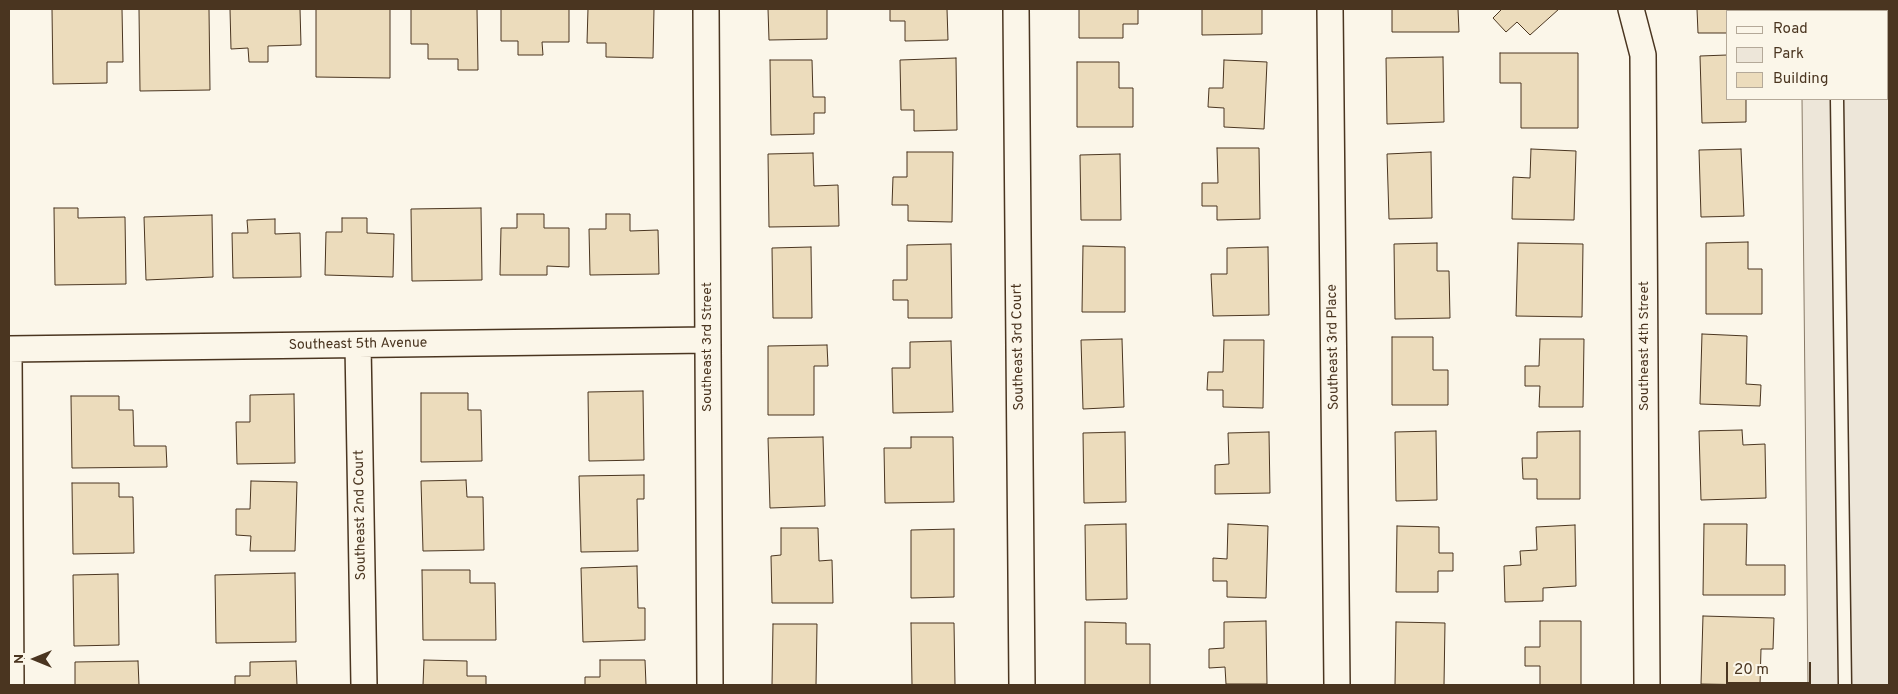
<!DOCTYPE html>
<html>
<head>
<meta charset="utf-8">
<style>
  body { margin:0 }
  #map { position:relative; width:1898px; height:694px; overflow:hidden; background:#fbf6e9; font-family:Overpass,sans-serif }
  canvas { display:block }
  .frame { position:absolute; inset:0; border:10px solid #4a3520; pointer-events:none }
  .legend { position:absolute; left:1726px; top:10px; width:162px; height:90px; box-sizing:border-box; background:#fbf6e9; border:1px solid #b4a999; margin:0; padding:6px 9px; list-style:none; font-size:15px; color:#4a3520 }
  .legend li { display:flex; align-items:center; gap:10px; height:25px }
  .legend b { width:25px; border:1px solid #b4a999 }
  .north { position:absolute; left:10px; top:634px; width:50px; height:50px; -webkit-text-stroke:4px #fbf6e9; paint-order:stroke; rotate:270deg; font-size:14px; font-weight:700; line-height:20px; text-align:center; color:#4a3520 }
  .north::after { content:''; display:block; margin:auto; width:18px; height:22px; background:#4a3520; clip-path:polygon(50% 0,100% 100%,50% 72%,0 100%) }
  .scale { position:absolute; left:1726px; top:662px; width:85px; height:22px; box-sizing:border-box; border:2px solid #4a3520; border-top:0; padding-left:6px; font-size:15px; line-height:18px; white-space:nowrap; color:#4a3520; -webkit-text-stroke:4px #fbf6e9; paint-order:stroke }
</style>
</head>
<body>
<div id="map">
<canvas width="1898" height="694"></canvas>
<div class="frame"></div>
<ul class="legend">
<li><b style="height:6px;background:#fbf6e9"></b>Road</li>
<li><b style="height:14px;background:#ede6d9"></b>Park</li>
<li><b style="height:14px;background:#ecdcbc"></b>Building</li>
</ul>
<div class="north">N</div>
<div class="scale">20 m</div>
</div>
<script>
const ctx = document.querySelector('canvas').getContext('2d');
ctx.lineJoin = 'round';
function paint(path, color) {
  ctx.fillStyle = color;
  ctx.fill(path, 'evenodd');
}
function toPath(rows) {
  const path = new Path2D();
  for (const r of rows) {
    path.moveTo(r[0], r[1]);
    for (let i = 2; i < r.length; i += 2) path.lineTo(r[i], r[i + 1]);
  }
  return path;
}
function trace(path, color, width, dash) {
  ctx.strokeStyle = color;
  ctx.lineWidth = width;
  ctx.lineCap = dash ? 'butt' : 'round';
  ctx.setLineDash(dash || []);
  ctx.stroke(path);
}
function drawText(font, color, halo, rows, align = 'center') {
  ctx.font = font + ' Overpass,sans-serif';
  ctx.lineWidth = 4;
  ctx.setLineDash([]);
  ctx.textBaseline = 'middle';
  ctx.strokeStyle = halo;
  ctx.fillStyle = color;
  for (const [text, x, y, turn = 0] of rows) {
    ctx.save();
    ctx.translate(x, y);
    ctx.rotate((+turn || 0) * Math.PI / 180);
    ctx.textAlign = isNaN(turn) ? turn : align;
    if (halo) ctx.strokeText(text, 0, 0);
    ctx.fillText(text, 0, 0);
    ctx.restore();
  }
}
const green = toPath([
  [1801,9,1889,9,1889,685,1808,685,1802,99,1887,99,1887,11,1801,11,1801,9]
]);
paint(green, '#ede6d9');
trace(green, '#887966', 1);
const building = toPath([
  [52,9,122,9,123,62,107,62,107,83,53,84,52,9],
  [139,9,209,9,210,90,140,91,139,9],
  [230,9,300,9,301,45,268,46,268,62,249,62,248,48,231,49,230,9],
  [316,9,390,9,390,78,316,77,316,9],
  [411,9,477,9,478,70,458,70,458,59,428,59,428,44,411,44,411,9],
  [501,9,569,9,569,42,542,42,543,55,518,55,518,41,501,41,501,9],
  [588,9,654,9,653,58,606,57,606,43,587,43,588,9],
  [768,9,827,9,827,39,769,40,768,9],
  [890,9,947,9,948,40,905,41,905,21,890,21,890,9],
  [1079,9,1138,9,1138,24,1123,24,1123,38,1079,38,1079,9],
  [1202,9,1262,9,1262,34,1202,35,1202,9],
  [1392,9,1458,9,1459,32,1392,32,1392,9],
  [1502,9,1559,9,1530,35,1517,22,1506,32,1493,18,1502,9],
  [1697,9,1739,9,1739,11,1727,11,1727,33,1698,33,1697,9],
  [1500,53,1578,53,1578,128,1521,128,1521,83,1500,83,1500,53],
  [1727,55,1727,99,1746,99,1746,122,1702,123,1700,56,1727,55],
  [1443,57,1444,122,1387,124,1386,58,1443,57],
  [956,58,957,130,914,131,914,110,901,110,900,60,956,58],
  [770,60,812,60,813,97,825,97,825,113,814,113,814,134,771,135,770,60],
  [1224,60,1267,62,1264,129,1224,127,1224,108,1208,107,1209,88,1223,88,1224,60],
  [1077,62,1119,62,1119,88,1133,88,1133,127,1077,127,1077,62],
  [1217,148,1259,148,1260,219,1217,220,1217,206,1202,206,1202,183,1218,183,1217,148],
  [1531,149,1576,151,1574,220,1512,219,1513,177,1530,178,1531,149],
  [1741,149,1744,216,1701,217,1699,150,1741,149],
  [907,152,953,152,952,222,908,221,908,205,892,205,893,177,907,177,907,152],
  [1431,152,1432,218,1389,219,1387,154,1431,152],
  [813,153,814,186,838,185,839,226,769,227,768,154,813,153],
  [1120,154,1121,220,1081,220,1080,155,1120,154],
  [54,208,78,208,78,218,125,217,126,284,55,285,54,208],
  [481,208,482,280,412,281,411,209,481,208],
  [517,214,544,214,544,228,569,228,569,267,547,266,547,275,500,275,501,228,517,228,517,214],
  [606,214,630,214,630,231,658,230,659,274,590,275,589,229,606,229,606,214],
  [212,215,213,277,146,280,144,217,212,215],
  [342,218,367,218,367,233,394,234,393,277,325,275,326,232,342,232,342,218],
  [275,219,275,234,300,233,301,277,233,278,232,233,248,233,247,220,275,219],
  [1748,242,1748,269,1762,269,1762,314,1706,314,1706,243,1748,242],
  [1437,243,1437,271,1449,271,1450,318,1395,319,1394,244,1437,243],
  [1518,243,1583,244,1582,317,1516,316,1518,243],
  [951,244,952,318,908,318,908,300,893,300,893,280,907,280,907,245,951,244],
  [1083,246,1125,247,1125,312,1082,312,1083,246],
  [811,247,812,318,773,318,772,248,811,247],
  [1268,247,1269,315,1213,316,1211,274,1227,274,1227,248,1268,247],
  [1702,334,1747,336,1746,384,1761,385,1760,406,1700,404,1702,334],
  [1392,337,1433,337,1433,370,1448,370,1448,405,1392,405,1392,337],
  [1122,339,1124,407,1083,409,1081,340,1122,339],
  [1540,339,1584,339,1583,407,1539,407,1540,386,1525,386,1525,366,1539,366,1540,339],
  [1224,340,1264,340,1263,408,1223,407,1223,390,1207,390,1208,372,1223,372,1224,340],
  [951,341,953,412,893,413,892,368,910,368,910,342,951,341],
  [827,345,828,366,814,366,814,415,768,415,768,346,827,345],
  [643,391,644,460,589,461,588,392,643,391],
  [421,393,468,393,468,410,481,410,482,461,421,462,421,393],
  [294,394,295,463,237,464,236,422,250,422,250,395,294,394],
  [71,396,119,396,119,410,133,410,134,446,166,446,167,467,72,468,71,396],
  [1742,430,1743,445,1765,444,1766,498,1701,500,1699,431,1742,430],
  [1436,431,1437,500,1396,501,1395,432,1436,431],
  [1580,431,1580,499,1537,499,1537,479,1523,479,1522,458,1537,458,1537,432,1580,431],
  [1125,432,1126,502,1084,503,1083,433,1125,432],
  [1269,432,1270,493,1215,494,1215,465,1229,464,1228,433,1269,432],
  [823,437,825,506,770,508,768,438,823,437],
  [911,437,953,437,954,502,885,503,884,448,911,448,911,437],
  [644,475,644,499,637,499,638,551,581,552,579,476,644,475],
  [466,480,467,497,483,497,484,550,423,551,421,481,466,480],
  [251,481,297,482,295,551,250,551,251,536,236,535,236,509,250,509,251,481],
  [72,483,119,483,119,497,133,497,134,553,73,554,72,483],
  [1126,524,1127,599,1086,600,1085,525,1126,524],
  [1228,524,1268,526,1266,598,1227,597,1227,581,1213,581,1213,558,1227,559,1228,524],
  [1704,524,1747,524,1746,565,1785,565,1785,595,1703,595,1704,524],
  [1575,525,1576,586,1543,588,1543,601,1505,602,1504,566,1521,565,1520,551,1537,550,1536,527,1575,525],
  [1397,526,1439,527,1439,553,1453,553,1453,571,1438,571,1438,592,1396,592,1397,526],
  [781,528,818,528,819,561,832,560,833,603,772,603,771,556,781,555,781,528],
  [954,529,954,597,911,598,911,530,954,529],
  [637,566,638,608,645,608,645,640,583,642,581,568,637,566],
  [422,570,470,570,470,583,495,583,496,640,423,640,422,570],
  [295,573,296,642,216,643,215,575,295,573],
  [118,574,119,645,74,646,73,575,118,574],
  [1703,616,1774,618,1773,649,1761,649,1760,685,1701,684,1703,616],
  [1266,621,1267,684,1226,684,1225,667,1209,668,1209,649,1224,648,1224,622,1266,621],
  [1540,621,1581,621,1581,685,1540,685,1540,666,1525,666,1525,647,1540,647,1540,621],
  [1085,622,1126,623,1126,644,1150,644,1150,685,1085,685,1085,622],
  [1396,622,1445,623,1444,685,1395,685,1396,622],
  [911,623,954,623,955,685,912,685,911,623],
  [773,624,817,624,816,685,772,685,773,624],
  [424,660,467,661,467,676,486,676,486,685,423,685,424,660],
  [600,660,645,660,646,685,585,685,585,677,600,677,600,660],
  [138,661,139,685,75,685,75,662,138,661],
  [296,661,297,685,235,685,235,676,250,676,250,662,296,661]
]);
paint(building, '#ecdcbc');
trace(building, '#4a3520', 1);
const service = toPath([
  [1836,9,1836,11],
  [1837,99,1845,685]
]);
const minor = toPath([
  [706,9,710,685],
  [1016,9,1022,685],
  [1330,9,1337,685],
  [1631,9,1643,55,1647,685],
  [358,345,364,685],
  [9,349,708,340],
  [9,355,11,685]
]);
trace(service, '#4a3520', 15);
trace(minor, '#4a3520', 28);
trace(service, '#fbf6e9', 12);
trace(minor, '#fbf6e9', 25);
drawText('14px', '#4a3520', '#fbf6e9', [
  ["Southeast 5th Avenue",358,345,-1],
  ["Southeast 4th Street",1645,346,-90],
  ["Southeast 3rd Street",708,347,-90],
  ["Southeast 3rd Court",1019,347,-91],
  ["Southeast 3rd Place",1334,347,-91],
  ["Southeast 2nd Court",361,515,-91]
]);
</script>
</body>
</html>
